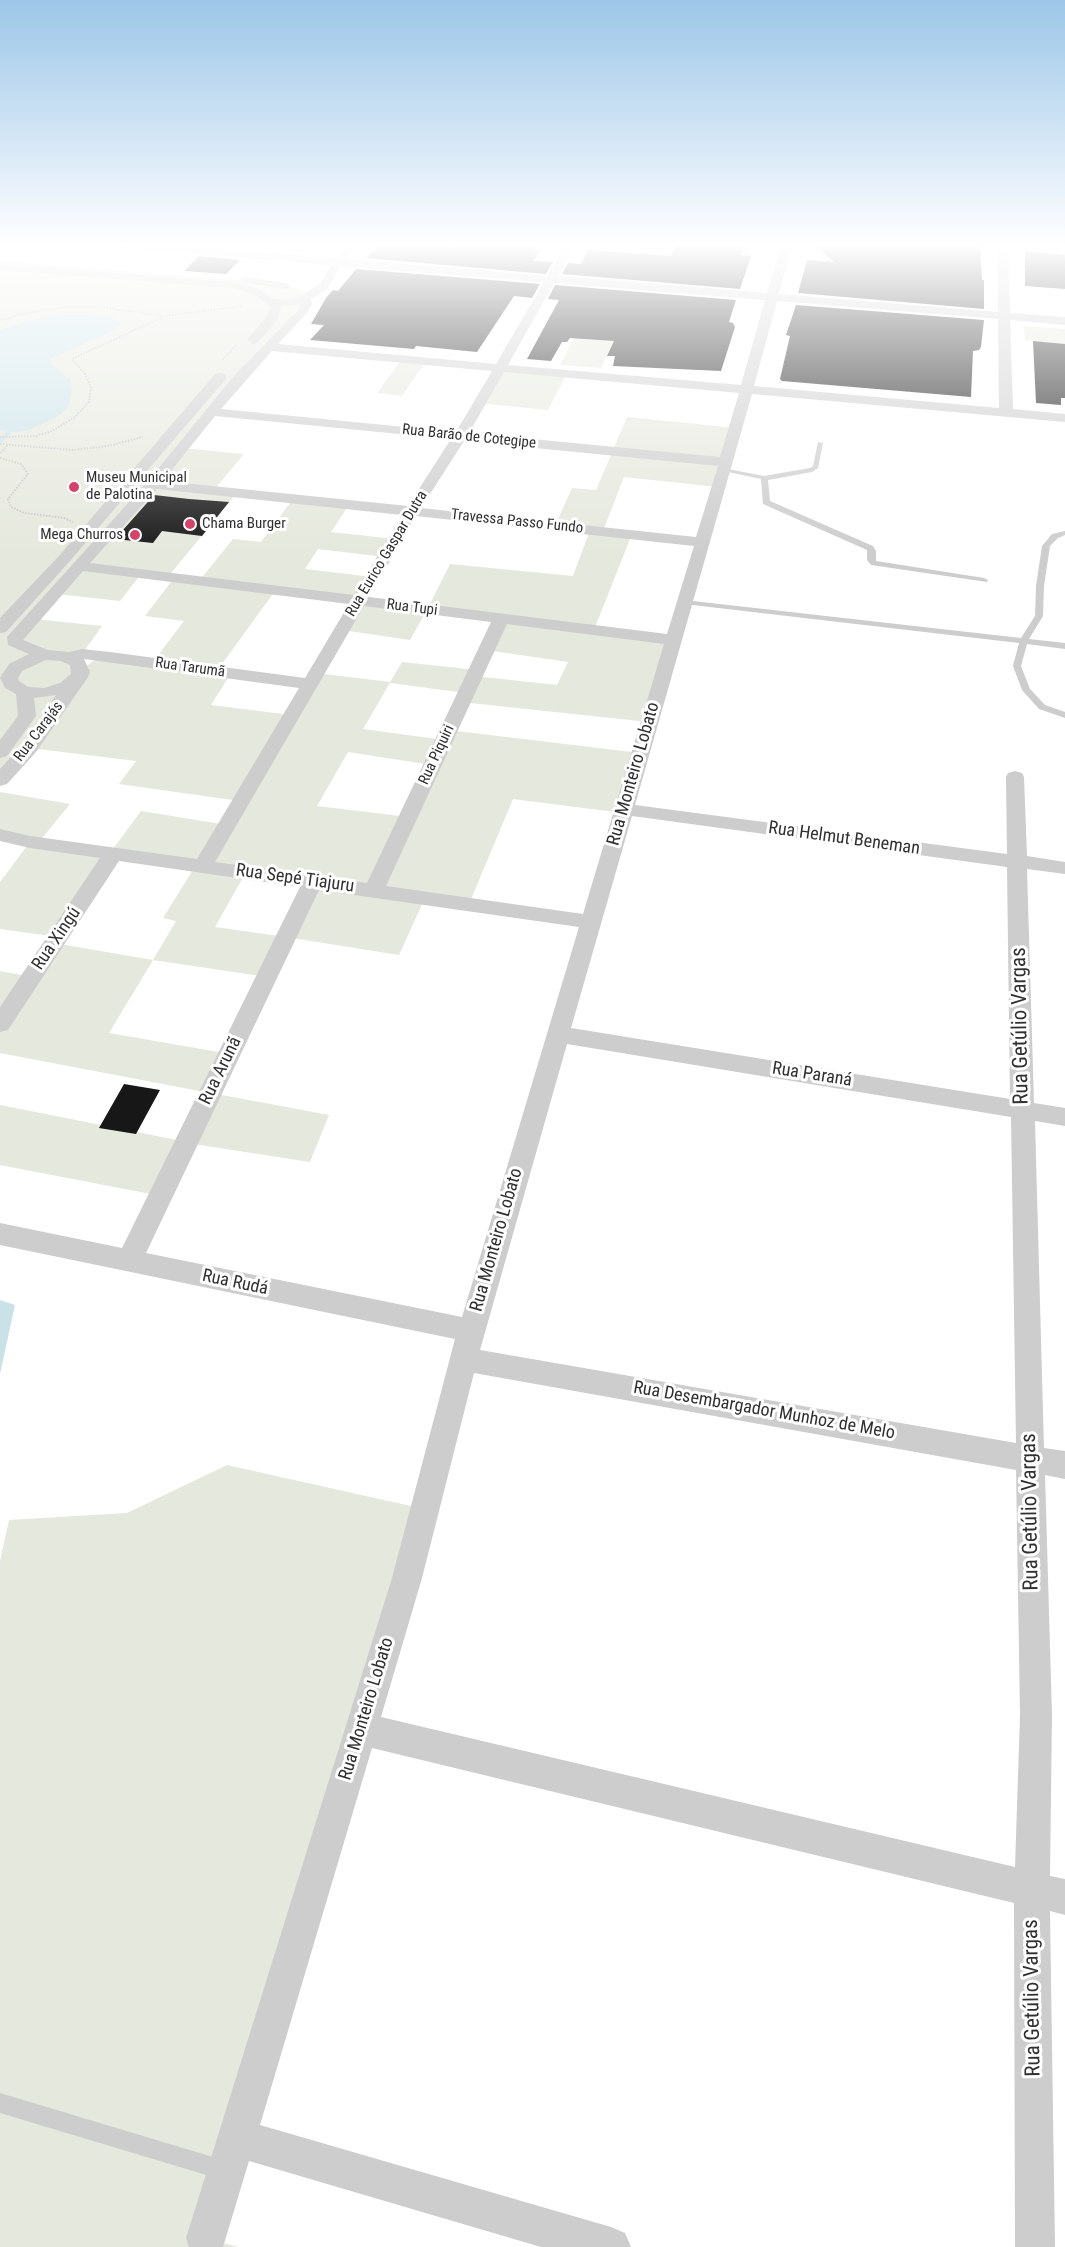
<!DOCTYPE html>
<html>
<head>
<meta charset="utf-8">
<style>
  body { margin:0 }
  canvas { display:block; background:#fff }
</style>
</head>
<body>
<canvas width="1065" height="2247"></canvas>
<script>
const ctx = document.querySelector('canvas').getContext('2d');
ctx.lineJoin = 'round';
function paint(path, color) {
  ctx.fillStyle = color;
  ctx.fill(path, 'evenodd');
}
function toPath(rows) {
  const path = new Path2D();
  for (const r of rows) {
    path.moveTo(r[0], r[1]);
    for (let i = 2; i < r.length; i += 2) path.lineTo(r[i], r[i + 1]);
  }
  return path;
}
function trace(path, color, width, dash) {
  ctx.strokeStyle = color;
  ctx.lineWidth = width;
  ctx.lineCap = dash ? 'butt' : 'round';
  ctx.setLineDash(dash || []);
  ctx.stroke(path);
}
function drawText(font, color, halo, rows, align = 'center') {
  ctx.font = font + ' "Roboto Condensed",sans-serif';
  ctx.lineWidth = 6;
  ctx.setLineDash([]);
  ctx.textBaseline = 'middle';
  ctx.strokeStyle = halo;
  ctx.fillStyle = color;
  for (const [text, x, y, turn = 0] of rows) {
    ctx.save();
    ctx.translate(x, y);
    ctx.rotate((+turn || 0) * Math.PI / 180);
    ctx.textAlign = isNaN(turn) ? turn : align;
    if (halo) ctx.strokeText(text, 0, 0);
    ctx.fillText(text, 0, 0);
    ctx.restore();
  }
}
paint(toPath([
  [587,243,654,243,677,244,671,256,583,250],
  [0,261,264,282,297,288,307,293,298,309,183,448,244,454,214,490,237,493,167,578,141,574,120,601,57,594,34,619,102,626,82,654,81,671,93,661,110,657,153,662,184,621,145,616,174,578,199,581,233,539,261,542,293,499,349,505,331,532,395,539,385,557,318,549,305,569,373,577,359,601,427,610,450,564,573,576,590,530,555,526,572,488,596,490,627,417,736,428,718,487,624,477,603,531,632,534,594,630,674,640,649,722,461,702,466,693,390,683,363,729,444,740,448,730,640,753,623,813,513,799,469,904,425,898,399,955,286,937,267,977,153,960,109,1033,230,1054,211,1093,329,1115,310,1162,187,1143,161,1196,0,1165,0,1105,187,1142,210,1093,0,1053,0,971,31,977,54,943,153,960,176,921,163,918,196,865,114,854,58,937,0,929,0,882,30,842,0,837,0,792,70,804,39,842,110,853,141,811,227,825,240,801,119,784,136,761,30,748,0,780],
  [275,591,359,602,342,630,410,640,427,610,500,619,486,650,568,662,557,685,474,676,477,670,402,662,390,682,316,673,291,715,211,705,231,673,217,671],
  [348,752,432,765,408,817,317,806],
  [246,872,313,882,286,937,215,927],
  [1024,326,1065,329,1065,344,1025,340],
  [576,334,616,337,601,368,560,365],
  [402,359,426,361,402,396,377,393],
  [499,367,567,373,548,410,479,403],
  [227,1465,424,1509,206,2238,238,2247,0,2247,0,1561,9,1520,127,1513]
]), '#e5e8dc');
paint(toPath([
  [59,315,94,315,112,318,122,323,111,332,50,359,51,364,70,380,72,386,70,402,66,409,57,417,29,430,17,432,0,430,0,330,26,321],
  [0,1300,15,1305,0,1374]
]), '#cae2e7');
trace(toPath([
  [0,442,12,428]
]), '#cae2e7', 4.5);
paint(toPath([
  [381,243,457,247,461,243,536,246,534,250,540,251,533,261,553,262,546,274,366,258],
  [696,243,745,243,741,255,751,256,740,289,562,274,568,263,581,264,588,250,671,256,677,244,695,246],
  [812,243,980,244,982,280,984,280,984,309,798,293,807,260,834,262],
  [1025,251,1065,255,1065,289,1025,286],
  [199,256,240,260,226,274,184,271],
  [356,269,540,284,532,298,514,296,477,352,416,346,414,349,310,340,324,325,311,324,326,298,333,290,338,291],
  [555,285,736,300,729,322,733,323,735,327,721,371,613,366,615,356,607,356,614,341,570,338,567,342,562,342,551,361,527,359,559,300,548,299],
  [796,305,984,320,981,347,979,350,973,351,971,397,782,381,780,379,790,336,786,335],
  [1033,341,1065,344,1065,398,1061,398,1061,405,1036,403],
  [154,495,189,499,229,502,202,536,162,531,153,543,115,539],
  [124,1084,160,1090,136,1134,99,1128]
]), '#171717');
trace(toPath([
  [0,320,37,311,69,307,99,307,164,316,243,306],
  [223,360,236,345],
  [0,437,36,436,52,431,75,417,89,402,91,387,85,374,72,359,163,317],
  [0,444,73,450,108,446,143,437],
  [0,453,8,445],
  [0,458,21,464,28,474,8,499,11,507,24,513,64,518,73,522]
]), '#c7c7c7', 2, [1.5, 1.5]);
paint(toPath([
  [818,442,823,443,818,468,812,472,768,480,770,501,873,546,876,551,876,561,984,578,988,580,987,582,871,565,867,560,867,550,763,504,761,479,719,470,723,468,764,476,810,468,813,466,818,442],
  [1065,531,1065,535,1058,538,1050,546,1044,586,1043,616,1029,639,1065,643,1065,649,1027,644,1021,666,1030,689,1045,705,1065,712,1065,718,1039,709,1022,690,1013,666,1019,643,684,604,680,602,684,600,1021,638,1035,616,1036,586,1042,546,1052,534,1065,531],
  [0,2093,223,2160,230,2163,233,2170,230,2177,223,2180,0,2113,0,2093]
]), '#cdcdcd');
paint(toPath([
  [99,243,140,243,335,258,349,243,359,243,346,259,547,276,567,243,577,243,558,276,767,293,782,243,792,243,779,294,998,312,998,243,1008,243,1010,313,1065,317,1065,325,1010,320,1013,409,1065,414,1065,422,752,394,635,805,1007,854,1006,777,1008,773,1015,771,1022,773,1024,777,1027,856,1065,862,1065,874,1027,869,1034,1103,1065,1108,1065,1126,1035,1121,1044,1448,1065,1451,1065,1479,1045,1475,1052,1715,1050,1876,1065,1879,1065,1915,1050,1911,1055,2247,1015,2247,1014,1903,372,1748,260,2125,611,2227,625,2233,631,2247,541,2247,249,2161,223,2247,189,2247,186,2238,392,1578,455,1339,0,1245,0,1223,122,1248,300,887,119,861,8,1030,0,1032,0,1007,100,858,30,848,0,841,0,829,30,836,197,859,299,688,84,659,90,672,88,677,36,752,7,784,0,786,0,769,23,744,56,695,34,698,36,716,7,756,0,758,0,740,18,716,16,694,5,688,0,678,9,664,29,654,8,645,7,637,148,481,233,377,298,310,300,304,281,306,277,320,257,343,253,344,247,340,267,316,270,309,269,305,251,293,231,288,0,270,0,264,231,282,259,289,271,298,285,300,299,297,320,284,331,265,104,246,99,243],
  [341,266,544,282,496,364,278,344,307,313,312,304,311,299,328,288,341,266],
  [554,283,765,300,741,385,508,365,554,283],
  [777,301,998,319,999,408,754,386,777,301],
  [272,351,492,371,456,432,221,409,272,351],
  [504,372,739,393,720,457,469,433,504,372],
  [215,416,451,439,408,506,163,481,215,416],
  [464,441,718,466,696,537,421,508,464,441],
  [157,489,402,515,354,595,90,563,157,489],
  [416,516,694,546,667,634,369,597,416,516],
  [83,571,349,604,305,678,110,652,82,649,69,652,48,650,23,640,83,571],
  [364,606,491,622,367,883,215,862,364,606],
  [507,624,664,644,583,914,386,886,507,624],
  [46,660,61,661,70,665,71,674,60,683,44,688,28,687,19,681,18,678,22,671,46,660],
  [632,816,1007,867,1010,1099,571,1028,632,816],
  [319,890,579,927,462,1317,146,1253,319,890],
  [567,1044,1011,1117,1016,1443,480,1350,567,1044],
  [474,1373,1016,1470,1020,1715,1015,1867,381,1717,422,1578,474,1373],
  [244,277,286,283,292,286,286,289,240,282,238,280,244,277],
  [220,373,225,374,226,377,225,380,69,562,6,632,0,633,0,618,59,556,215,374,220,373]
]), '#cdcdcd');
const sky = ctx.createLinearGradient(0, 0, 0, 557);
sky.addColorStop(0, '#9cc6e8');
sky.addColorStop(0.44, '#fff');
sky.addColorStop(1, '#ffffff00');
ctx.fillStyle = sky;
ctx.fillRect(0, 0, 1065, 557);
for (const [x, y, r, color] of [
  [74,487,6,"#d5436a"],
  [190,524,6,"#d5436a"],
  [135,535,6,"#d5436a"]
]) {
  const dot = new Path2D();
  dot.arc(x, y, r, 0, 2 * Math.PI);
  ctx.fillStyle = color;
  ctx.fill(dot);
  trace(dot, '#fff', 2);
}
drawText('15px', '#303030', '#fff', [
  ["Rua Barão de Cotegipe",469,437,6],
  ["Travessa Passo Fundo",517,522,6],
  ["Rua Eurico Gaspar Dutra",387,554,-59],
  ["Rua Tupi",412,608,7],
  ["Rua Tarumã",190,668,8],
  ["Rua Carajás",39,732,-53],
  ["Rua Piquiri",437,755,-65]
]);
drawText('15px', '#303030', '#fff', [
  ["Museu Municipal",86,478],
  ["de Palotina",86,495],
  ["Chama Burger",202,524],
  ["Mega Churros",123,535,"right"]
], 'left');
drawText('18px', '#303030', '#fff', [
  ["Rua Monteiro Lobato",634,774,-74],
  ["Rua Helmut Beneman",844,839,8],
  ["Rua Sepé Tiajuru",295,879,8],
  ["Rua Xingú",57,939,-56],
  ["Rua Arunã",221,1071,-64],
  ["Rua Paraná",812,1075,9],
  ["Rua Monteiro Lobato",497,1240,-74],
  ["Rua Rudá",235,1283,12],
  ["Rua Desembargador Munhoz de Melo",764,1411,10],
  ["Rua Monteiro Lobato",367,1709,-73]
]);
drawText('21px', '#303030', '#fff', [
  ["Rua Getúlio Vargas",1021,1026,-91],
  ["Rua Getúlio Vargas",1031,1512,-91],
  ["Rua Getúlio Vargas",1033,1998,-91]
]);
</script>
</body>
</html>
